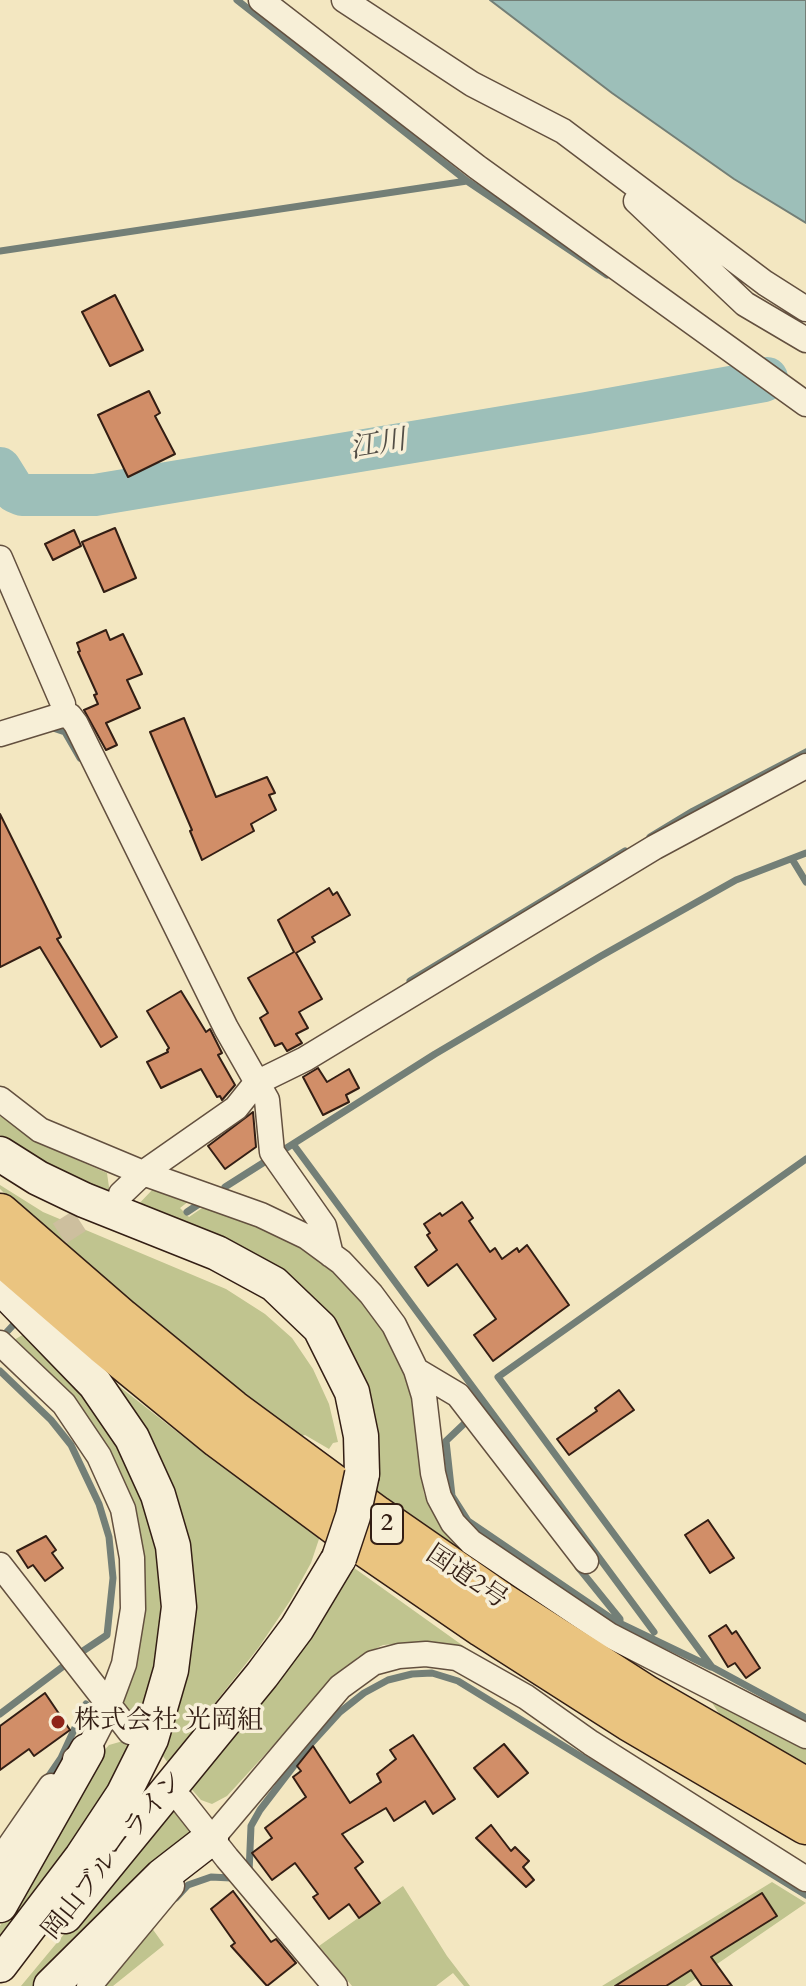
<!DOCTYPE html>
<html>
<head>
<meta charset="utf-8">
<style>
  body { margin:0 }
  canvas { display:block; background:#f3e7c1 }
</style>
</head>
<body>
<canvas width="806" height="1986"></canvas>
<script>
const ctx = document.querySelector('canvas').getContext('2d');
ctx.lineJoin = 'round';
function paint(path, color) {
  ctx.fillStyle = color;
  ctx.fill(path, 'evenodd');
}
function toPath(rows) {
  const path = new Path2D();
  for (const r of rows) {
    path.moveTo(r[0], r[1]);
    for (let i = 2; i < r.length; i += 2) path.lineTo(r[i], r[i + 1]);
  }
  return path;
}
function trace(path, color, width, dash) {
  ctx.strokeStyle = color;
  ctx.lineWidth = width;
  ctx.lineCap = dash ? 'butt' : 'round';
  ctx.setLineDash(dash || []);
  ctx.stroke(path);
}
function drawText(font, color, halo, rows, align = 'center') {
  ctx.font = font + ' Cardo,"Noto Serif JP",serif';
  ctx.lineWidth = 7;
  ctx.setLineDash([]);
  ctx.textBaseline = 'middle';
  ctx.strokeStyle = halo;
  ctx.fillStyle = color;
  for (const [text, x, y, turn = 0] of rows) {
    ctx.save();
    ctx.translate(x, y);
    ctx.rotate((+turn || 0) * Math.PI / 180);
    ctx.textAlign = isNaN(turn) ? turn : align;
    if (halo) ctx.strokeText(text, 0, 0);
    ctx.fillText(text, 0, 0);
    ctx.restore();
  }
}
paint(toPath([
  [0,1116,43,1145,107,1173,110,1194,89,1188,0,1135],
  [0,1185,43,1212,226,1289,265,1314,292,1338,313,1369,329,1404,338,1442,333,1443,329,1449,305,1435,295,1438,72,1258,0,1189],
  [153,1189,189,1201,180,1208,189,1217,205,1206,276,1231,312,1251,369,1304,405,1366,421,1437,420,1468,424,1494,437,1521,462,1549,374,1492,346,1343,134,1209],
  [57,1330,120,1387,214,1461,320,1536,311,1563,290,1601,259,1647,168,1763,157,1748,188,1584],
  [24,1334,65,1374,100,1415,144,1494,160,1551,165,1597,163,1639,139,1725,123,1701,123,1695,138,1536,14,1340],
  [350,1565,469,1650,430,1641,383,1645,358,1657,334,1679,227,1796,212,1804,201,1800,187,1784],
  [709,1698,806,1745,806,1764,720,1715],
  [123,1741,131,1746,113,1790,0,1950,0,1926,101,1754,109,1745],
  [173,1803,185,1820,189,1831,185,1841,36,1986,21,1986],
  [772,1882,806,1903,685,1986,602,1986],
  [403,1886,447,1956,470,1986,464,1986,453,1973,436,1986,352,1986,319,1946],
  [149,1924,164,1945,113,1986,93,1986]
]), '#c0c48f');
const water = toPath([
  [490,0,806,0,806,223,734,179,612,93,490,0]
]);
paint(water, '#9dbfb9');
trace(water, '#737f77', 2);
trace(toPath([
  [237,0,467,181],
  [0,251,467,181,607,275],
  [53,728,65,732,80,758],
  [650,837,693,811,806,752],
  [792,859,806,882],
  [410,981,625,851],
  [293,1144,654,1632],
  [806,1159,498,1377,712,1667,806,1718],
  [225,1187,435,1054,601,956,736,880,806,853],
  [187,1212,199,1204],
  [4,1335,16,1322],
  [0,1371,51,1420,71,1445,99,1504,109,1537,113,1578,107,1635,77,1655],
  [467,1421,446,1441,452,1496,468,1521,615,1621,711,1667],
  [578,1567,620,1619,620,1623],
  [0,1714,65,1665],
  [46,1780,61,1758,86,1704],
  [249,1873,251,1826,260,1810,309,1746,340,1712,364,1693,388,1680,412,1674,432,1673,458,1681,806,1895],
  [176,1898,188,1885,211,1877,231,1878,236,1881]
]), '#737f77', 7);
trace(toPath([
  [0,468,15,492,22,495,95,495,587,413,764,381,767,378]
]), '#9dbfb9', 42);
const building = toPath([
  [115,295,143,350,110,366,82,312,115,295],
  [149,391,160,413,155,416,175,454,128,477,98,415,149,391],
  [115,528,136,578,104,592,82,542,115,528],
  [74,530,81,546,53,560,45,544,74,530],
  [106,630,110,640,123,634,142,674,127,680,140,708,106,723,117,745,106,750,84,710,98,704,94,695,97,694,78,652,80,651,77,643,106,630],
  [184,718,216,797,267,777,275,793,269,795,276,810,251,824,254,831,202,860,190,831,192,830,150,732,184,718],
  [0,814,61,937,57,939,117,1037,101,1047,40,947,0,967,0,814],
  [329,888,333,895,337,892,350,915,312,937,315,942,296,953,322,999,299,1012,308,1028,296,1034,302,1043,287,1051,282,1043,275,1046,260,1018,268,1013,248,978,294,952,278,920,329,888],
  [181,991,206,1032,210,1029,222,1053,218,1055,235,1085,222,1100,220,1096,217,1097,201,1069,161,1088,147,1062,168,1052,167,1050,169,1048,147,1011,181,991],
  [318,1068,327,1082,349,1069,359,1088,346,1095,349,1102,323,1115,303,1077,318,1068],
  [253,1112,256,1147,225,1169,208,1146,253,1112],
  [462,1202,473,1218,469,1221,490,1252,495,1248,502,1259,517,1248,519,1252,527,1245,569,1305,493,1361,474,1335,496,1319,457,1264,428,1286,415,1267,437,1250,427,1235,430,1233,424,1224,440,1213,442,1216,462,1202],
  [619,1390,634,1410,569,1455,557,1439,597,1411,595,1408,619,1390],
  [708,1520,734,1558,710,1573,685,1535,708,1520],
  [46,1536,56,1550,52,1553,63,1568,45,1581,33,1565,28,1568,17,1551,46,1536],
  [726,1625,732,1634,736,1631,760,1668,746,1678,735,1663,728,1667,709,1636,726,1625],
  [45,1693,70,1730,34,1756,29,1749,0,1770,0,1726,45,1693],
  [413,1735,455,1799,433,1814,425,1801,394,1821,386,1808,342,1834,363,1862,355,1868,380,1903,359,1918,349,1904,329,1919,313,1897,318,1894,295,1863,272,1880,252,1853,272,1838,265,1828,306,1797,293,1777,301,1771,297,1766,313,1746,350,1803,381,1782,377,1774,396,1759,390,1750,413,1735],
  [504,1744,528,1773,498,1797,474,1768,504,1744],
  [491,1825,511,1851,515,1847,529,1861,523,1867,534,1880,526,1887,476,1838,491,1825],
  [233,1891,271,1942,276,1939,296,1963,267,1986,231,1946,235,1943,211,1909,233,1891],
  [762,1893,777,1916,711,1957,732,1986,702,1986,691,1970,666,1986,615,1986,762,1893]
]);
paint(building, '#d18e68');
trace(building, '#331e14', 2);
trace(toPath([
  [29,1253,109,1202]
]), '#cdbf9e', 24, [24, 12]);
const minor = toPath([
  [261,0,477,167,806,404],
  [344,0,472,84,563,131,765,283,806,309],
  [636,201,745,304,806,340],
  [0,558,63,704,62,715],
  [0,734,62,715,70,716,76,724,226,1028,267,1100,272,1152,324,1226,331,1255],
  [0,1099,40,1130,143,1173,261,1215,307,1237,341,1262,371,1294,394,1325,416,1370,424,1396,433,1473,439,1497,453,1523,471,1542,609,1635,806,1736],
  [121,1194,143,1173,236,1108,256,1083,305,1059,655,847,806,766],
  [0,1343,64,1404,99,1456,123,1509,132,1558,133,1609,124,1664,104,1718,87,1751,75,1759],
  [416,1370,458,1395,586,1561],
  [0,1565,130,1732],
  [182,1801,227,1858,335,1986],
  [203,1849,340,1687,373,1663,399,1656,426,1654,457,1658,526,1697,591,1743,806,1879],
  [0,1860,51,1786],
  [89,1986,172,1886]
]);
const secondary = toPath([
  [0,1154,38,1178,84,1200,217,1253,274,1284,320,1328,352,1392,361,1436,362,1474],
  [0,1286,95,1384,132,1438,158,1495,173,1546,179,1607,171,1670,151,1739,123,1795,82,1857,0,1965],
  [0,1905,87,1751],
  [65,1916,262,1675,297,1628,339,1558],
  [51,1986,162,1876,211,1838]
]);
const trunk = toPath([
  [0,1214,121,1319,232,1410,376,1516,500,1602,645,1695,806,1788],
  [0,1254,104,1344,219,1438,362,1544,483,1627,630,1721,806,1824]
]);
trace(minor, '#63503f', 27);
trace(secondary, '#331e14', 37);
trace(trunk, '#331e14', 43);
trace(minor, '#f7efd7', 24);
trace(secondary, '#f7efd7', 34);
trace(trunk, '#eac480', 40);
const secondaryBridge = toPath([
  [339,1558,353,1516,362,1474]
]);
trace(secondaryBridge, '#331e14', 37, []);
trace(secondaryBridge, '#f7efd7', 34);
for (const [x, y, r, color] of [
  [58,1722,8,"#8f2418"]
]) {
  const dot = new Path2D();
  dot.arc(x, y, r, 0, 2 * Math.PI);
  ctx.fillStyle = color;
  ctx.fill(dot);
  trace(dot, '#f7efd7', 3);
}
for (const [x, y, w] of [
  [387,1524,32]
]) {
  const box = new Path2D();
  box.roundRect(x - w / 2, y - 20, w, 40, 6);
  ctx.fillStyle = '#f7efd7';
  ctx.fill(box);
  trace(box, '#331e14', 2);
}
drawText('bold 24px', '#331e14', null, [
  ["2",387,1524]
]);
drawText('26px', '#331e14', '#f7efd7', [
  ["国道2号",466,1578,34],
  ["岡山ブルーライン",114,1856,-51]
]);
drawText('26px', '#331e14', '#f7efd7', [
  ["株式会社 光岡組",74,1722]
], 'left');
drawText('italic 28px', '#534e46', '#f7efd7', [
  ["江川",378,446,-10]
]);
</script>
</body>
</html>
